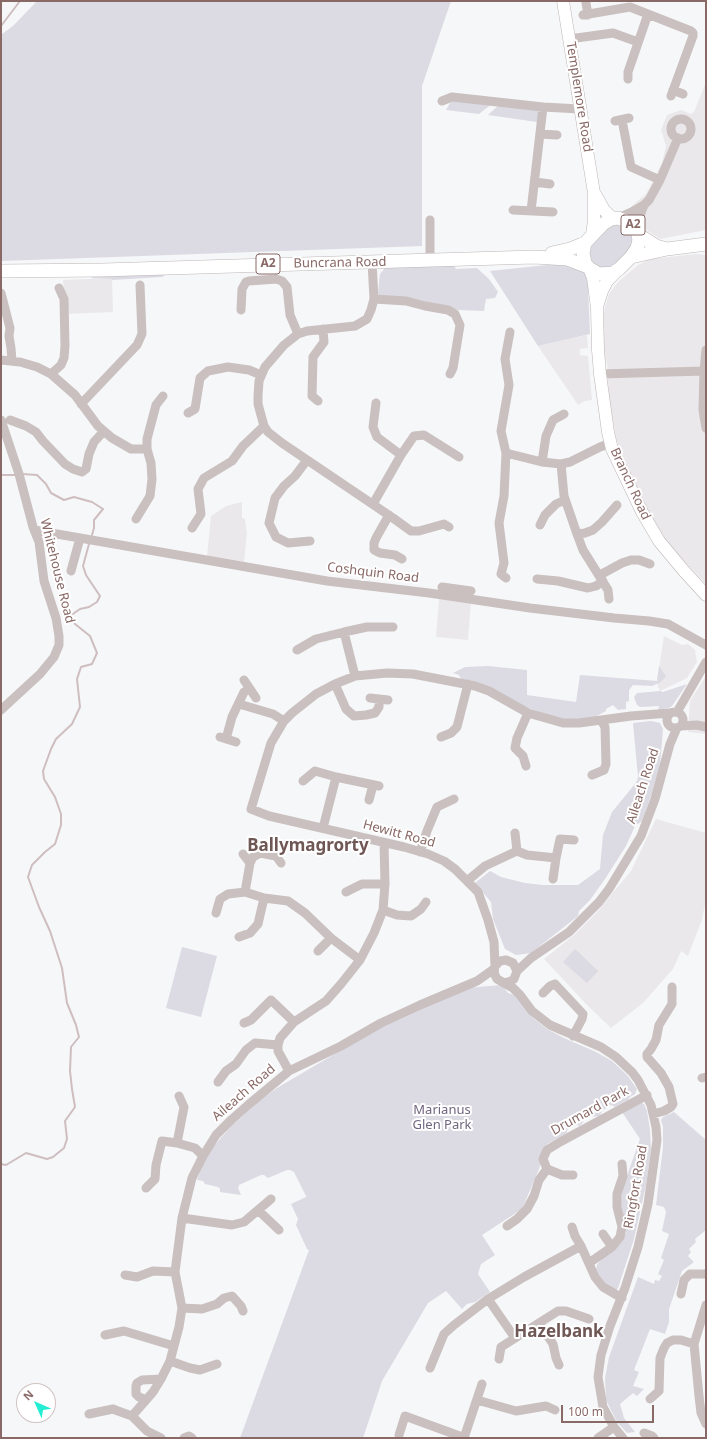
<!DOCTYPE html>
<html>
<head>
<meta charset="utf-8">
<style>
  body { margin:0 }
  #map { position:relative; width:707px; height:1439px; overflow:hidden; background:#f6f7f9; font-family:"Noto Sans",sans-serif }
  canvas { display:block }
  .frame { position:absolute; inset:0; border:2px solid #896966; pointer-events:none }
  .north { position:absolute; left:16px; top:1383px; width:40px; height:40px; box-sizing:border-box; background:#fff; border:1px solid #d0c3c2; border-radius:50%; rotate:315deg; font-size:11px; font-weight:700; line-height:16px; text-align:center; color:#896966 }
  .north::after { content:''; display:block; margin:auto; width:14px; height:18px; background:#23edd3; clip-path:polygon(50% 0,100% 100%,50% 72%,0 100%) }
  .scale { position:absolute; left:561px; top:1405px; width:93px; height:18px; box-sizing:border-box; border:2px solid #896966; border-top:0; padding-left:5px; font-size:12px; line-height:14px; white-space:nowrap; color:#896966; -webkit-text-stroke:3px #fff; paint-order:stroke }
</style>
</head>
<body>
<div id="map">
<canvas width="707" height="1439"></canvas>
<div class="frame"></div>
<div class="north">N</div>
<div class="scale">100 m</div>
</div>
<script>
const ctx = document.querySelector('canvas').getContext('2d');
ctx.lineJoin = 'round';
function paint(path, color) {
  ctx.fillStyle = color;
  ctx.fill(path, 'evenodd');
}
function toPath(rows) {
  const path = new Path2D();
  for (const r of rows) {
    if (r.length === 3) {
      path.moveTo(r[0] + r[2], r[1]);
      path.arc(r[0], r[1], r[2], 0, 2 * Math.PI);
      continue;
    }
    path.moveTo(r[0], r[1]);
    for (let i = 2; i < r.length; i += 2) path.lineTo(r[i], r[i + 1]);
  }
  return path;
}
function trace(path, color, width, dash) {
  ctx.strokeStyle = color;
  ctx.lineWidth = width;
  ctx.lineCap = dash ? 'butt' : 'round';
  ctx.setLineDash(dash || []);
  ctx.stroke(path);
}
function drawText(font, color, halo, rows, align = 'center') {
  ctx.font = font + ' "Noto Sans",sans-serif';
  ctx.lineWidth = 4;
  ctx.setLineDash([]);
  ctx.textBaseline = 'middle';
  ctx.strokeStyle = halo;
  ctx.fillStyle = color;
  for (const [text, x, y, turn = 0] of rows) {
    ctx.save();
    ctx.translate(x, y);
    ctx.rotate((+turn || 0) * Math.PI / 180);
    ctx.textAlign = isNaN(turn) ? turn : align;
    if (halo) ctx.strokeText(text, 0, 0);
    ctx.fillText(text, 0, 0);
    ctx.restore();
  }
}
paint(toPath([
  [706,82,706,230,660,239,648,231,627,210,646,194,662,163,666,146,661,130,667,115,681,110,691,114,694,112],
  [696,254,706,255,706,584,662,538,641,504,616,438,609,397,607,363,603,354,603,321,605,307,609,294,618,282,638,265,650,259],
  [112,278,113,312,67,314,63,280],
  [587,335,588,348,580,349,580,355,588,356,592,400,585,401,578,405,538,346],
  [242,502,242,518,245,519,247,533,244,562,207,557,211,516,226,506],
  [439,599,471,603,468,640,436,637],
  [664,636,682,645,688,644,695,650,697,662,687,678,660,691,658,687,657,681],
  [706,676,706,734,688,732,690,701],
  [656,819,706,833,706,899,702,920,688,956,681,951,673,969,643,1003,611,1028,588,1006,544,959,574,935,596,913,631,871]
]), '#eae8ea');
paint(toPath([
  [37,1,451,1,422,86,422,246,1,261,1,35,14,25],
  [453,101,493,103,479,114,446,110,450,103],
  [499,105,539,109,537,122,488,115],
  [610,223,630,227,634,245,613,267,597,268,588,258,590,243],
  [566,263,585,272,591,288,588,289,590,334,538,346,490,271],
  [453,264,456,269,477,268,489,279,498,292,495,298,486,299,484,311,459,310,380,297,378,293,380,274,385,268,405,266,421,267,438,267],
  [167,274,162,277,112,280,112,279,91,278,92,277],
  [488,666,527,670,527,695,576,702,580,675,657,681,659,666,666,676,661,682,652,686,633,685,629,690,629,701,626,702,626,709,618,710,613,705,606,709,606,711,593,718,570,721,542,713,523,706,488,688,461,679,459,675,453,673,465,667],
  [687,684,672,706,669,708,658,710,659,706,640,707,637,705,634,697,637,693,660,691,663,692],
  [651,721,660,723,663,729,660,765,652,793,642,821,635,826,626,846,605,879,590,900,579,911,578,916,531,953,516,955,505,949,493,919,491,902,475,883,490,871,501,877,525,883,543,885,578,885,600,869,603,835,612,812,626,795,637,781,638,777,633,723],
  [182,947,217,956,201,1017,166,1008],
  [575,949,598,971,587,983,563,962],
  [502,985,508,993,515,995,532,1017,547,1029,564,1038,596,1052,612,1061,627,1075,637,1089,635,1094,630,1097,628,1100,615,1107,611,1105,602,1111,600,1116,587,1117,580,1126,577,1125,567,1130,567,1133,547,1144,539,1169,522,1209,482,1235,495,1255,481,1264,478,1274,490,1292,475,1302,467,1304,462,1309,446,1291,428,1303,382,1381,363,1438,240,1438,309,1250,307,1249,296,1225,298,1219,291,1204,306,1197,306,1196,294,1172,290,1170,287,1170,268,1178,264,1175,261,1175,239,1185,238,1188,241,1195,220,1192,220,1189,218,1187,205,1184,203,1181,197,1180,207,1154,232,1125,256,1103,277,1088,382,1026,465,988],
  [641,1102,644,1104,647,1111,650,1130,651,1150,646,1185,634,1239,618,1288,616,1291,611,1290,599,1275,596,1270,597,1265,602,1258,622,1241,626,1232,621,1203,622,1190,640,1139,622,1112],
  [674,1112,706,1140,706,1230,695,1239,696,1242,689,1249,691,1252,688,1256,694,1262,682,1271,669,1309,669,1322,665,1334,650,1329,634,1370,639,1372,633,1386,644,1389,637,1396,633,1393,620,1404,624,1418,635,1432,627,1433,617,1422,606,1400,605,1378,609,1357,638,1277,654,1284,655,1280,659,1281,662,1276,658,1274,664,1260,661,1258,669,1234,662,1231,666,1212,664,1207,656,1205,663,1147,663,1127,661,1120,663,1117]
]), '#dcdae3');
trace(toPath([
  [1,26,20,1],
  [22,474,37,475,46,484,51,493,64,500,74,497,81,499,92,502,103,509,94,520,94,528,92,535],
  [1,475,16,475],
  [1,1164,6,1165,26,1153,47,1159,53,1157,64,1148,67,1139,65,1121,75,1107,72,1089,70,1071,71,1047,79,1037,76,1025,67,1003,62,968,50,931,39,907,28,877,32,865,45,852,55,844,61,825,61,814,55,797,44,779,43,771,51,749,56,739,72,724,80,707,77,679,81,667,92,664,97,653,90,636,75,624,70,616,80,609,89,607,97,602,100,596,86,575,83,566,89,544]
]), '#cfbec0', 2);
const major = toPath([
  [563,1,594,193,594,220,592,235],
  [595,194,604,210,610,216,615,218],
  [589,268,593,278,597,308,598,350,600,374,608,432,612,449,642,512,659,541,684,571,706,595],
  [597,307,602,291,607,281,619,269]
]);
const highway = toPath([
  [618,218,631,223,637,230,639,240,637,248,631,257,619,269,613,273,599,274,589,268,585,263,583,253,585,243,603,224,611,219,618,218],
  [639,235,656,246,667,249],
  [552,253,570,249,585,243],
  [631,257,667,249,706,244],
  [1,271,102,270,534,257,567,259,588,267]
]);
trace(major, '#beb4b3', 13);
trace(highway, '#bdb6b5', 14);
trace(toPath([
  [586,3,588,15],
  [583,15,630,7,691,31,693,33,693,36,671,96],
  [569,39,613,33,638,42],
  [628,79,628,72,648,14],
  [673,90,683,94],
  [442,101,452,97,543,107,580,109],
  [681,129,10],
  [622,120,631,167,660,180],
  [615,121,629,118],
  [540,134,557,135],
  [535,182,550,184],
  [513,210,553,212],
  [531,211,543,107],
  [618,218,632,212,644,205,649,200,660,180,678,138],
  [637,230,640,216,644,205],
  [430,261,430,220],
  [372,262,374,299,371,310,367,319,355,326,307,331,298,334,284,345,265,367,259,381,258,396,258,404,264,426,268,432,282,443,393,518,411,531,419,531,444,524,449,527],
  [1,293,10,328,9,336,11,348,12,361],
  [374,299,406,301,425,306,448,310,455,314,460,325,453,368,450,374],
  [241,310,242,289,246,282,249,281,276,279,282,281,287,287,290,315,298,334],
  [510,332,505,359,509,385,501,431,506,453,542,462,561,464,570,462,600,447,611,443],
  [706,350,704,371,703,410,706,428],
  [1,360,20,362,37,367,51,374,75,395,98,426,112,438,131,449,147,449],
  [51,374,61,365,64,358,65,346,64,299,59,288],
  [600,374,704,371],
  [318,401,312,396,313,357,324,342,323,329],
  [376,403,373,427,377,437,401,455],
  [81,404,137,345,142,334,140,285],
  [188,413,195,409,200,378,208,371,228,367,249,370,261,375],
  [1,420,19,474,33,527,39,542,44,581,56,618,59,636,59,645,54,657,40,674,1,710],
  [10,420,26,426,36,432,43,441,65,464,73,469,82,472,86,469,89,454,94,442,104,431],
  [307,460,295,476,284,486,275,498,269,523,276,537,288,543,310,541],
  [542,462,546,436,553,420,564,414],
  [561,464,564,496,577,534,583,550,608,590,609,599],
  [373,504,401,455,414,436,424,435,459,457],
  [389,515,376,538,374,543,374,550,380,553,395,555,402,559],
  [136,519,150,496,152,479,151,463,147,449,147,439,156,405,163,396],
  [540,525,545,515,556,504,565,500],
  [192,528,201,514,198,489,204,478,232,461,243,446,264,426],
  [34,530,327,581,429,593,530,608,614,618,649,621,668,624,706,645],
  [577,534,585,533,593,530,602,522,617,505],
  [71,571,80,538],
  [600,575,622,563,631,560,639,560,650,564],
  [506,578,501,574,504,563,499,523,504,496,506,453],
  [537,579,558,581,588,588,596,586,603,581],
  [442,587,471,591],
  [297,650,316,639,344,632],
  [355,676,344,632,367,627,393,627],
  [244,680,256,698],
  [335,684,346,709,354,716,366,715,375,713,379,707,379,699],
  [370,698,388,700],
  [239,704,273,714,284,721],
  [675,720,8],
  [677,712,706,662],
  [681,726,697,725,706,727],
  [220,737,236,742],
  [441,737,451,733,457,727,468,684],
  [226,739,232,717,244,692,249,689],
  [526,766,523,756,515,748,517,738,528,713],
  [592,775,604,770,606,764,605,727,601,720],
  [303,781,315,771,336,777],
  [369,800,373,785],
  [323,828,336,777,379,786],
  [515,833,517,851],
  [420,852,427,831,437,807,454,799],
  [243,854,250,863],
  [553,879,556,858],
  [467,881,485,866,517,851,527,855,556,858,560,839,574,840],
  [245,892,250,863,253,857,260,853,276,856,281,863],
  [346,892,362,884,385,884],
  [383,910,397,915,411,916,421,909,426,902],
  [216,913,220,899,228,894,245,892,264,898,288,901,305,913,331,938,360,960],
  [239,937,250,933,258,924,264,898],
  [318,951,331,938],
  [495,966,494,942,488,920,478,892,455,869,444,861,428,854,404,847,269,816,251,809,271,743,284,721,292,713,316,694,335,684,355,676,387,673,413,674,475,686,489,691,528,713,563,723,579,723,631,716,670,713],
  [517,971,531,958,569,932,599,902,609,889,641,836,655,799,670,744,677,728],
  [504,983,511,981,514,979,517,971,513,963,506,960,500,961,495,966,494,973,497,979,513,988,520,995,532,1011,550,1025,601,1047,616,1057,632,1072,638,1080,651,1105,656,1127,657,1140,648,1204,638,1247,625,1288,610,1326,601,1355,598,1377,603,1407,614,1427,623,1438],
  [543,993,550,986,555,984,583,1014,582,1019,573,1036],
  [244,1023,251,1020,271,1000,294,1022],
  [289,1071,278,1051,278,1045,280,1038,294,1022,326,1001,341,984,360,960,374,933,383,910,385,884,384,843],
  [702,1078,706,1077],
  [218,1082,226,1071,236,1064,246,1050,255,1043,278,1045],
  [653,1114,664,1111,671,1107,673,1104,669,1087,661,1073,647,1057,647,1054,651,1049,656,1040,659,1025,672,1004,672,987],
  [177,1143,184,1107,179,1096],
  [573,1175,562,1175,547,1169,543,1159,547,1150,560,1142,647,1095],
  [146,1188,155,1179,156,1165,162,1141,177,1143,195,1148,203,1156],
  [259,1211,279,1230],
  [182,1218,232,1225,244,1222,271,1199],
  [507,1226,517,1219,527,1209,534,1196,539,1180,547,1169],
  [572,1227,575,1236,581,1246,595,1277,603,1287,622,1298],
  [603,1234,612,1247],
  [589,1263,612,1247,620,1237,622,1227,617,1207,617,1194,623,1176,622,1164],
  [125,1275,137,1277,153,1271,175,1272],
  [681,1294,684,1280,690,1274,706,1274],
  [488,1299,515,1338],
  [706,1305,694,1344,699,1396,701,1413,706,1424],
  [182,1308,202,1309,217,1304,224,1298,232,1296,241,1306,243,1311],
  [539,1323,553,1344,556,1358,559,1365],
  [105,1335,124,1331,174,1346],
  [499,1359,501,1347,558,1311,566,1311,589,1319],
  [170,1361,190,1368,200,1370,217,1364],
  [430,1368,444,1334,454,1325,488,1299,524,1277,581,1246],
  [650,1399,659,1391,660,1358,664,1348,667,1343,673,1340,681,1340,694,1344],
  [146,1400,139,1397,136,1394,136,1386,137,1383,142,1380,161,1379],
  [477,1400,516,1411,546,1406,555,1410],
  [89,1414,113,1409,118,1411,132,1416,147,1431,161,1438],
  [132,1416,153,1392,161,1379,170,1361,179,1327,182,1308,175,1272,182,1218,192,1178,203,1156,216,1135,231,1120,248,1105,289,1071,341,1046,381,1023,420,1005,477,981,494,969],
  [644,1433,652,1436,654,1438],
  [399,1435,405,1416,465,1438],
  [184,1438,189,1436,192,1438],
  [464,1438,482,1384],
  [598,1438,614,1427]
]), '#c9c0bf', 9);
trace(major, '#fff', 12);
trace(highway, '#fff', 13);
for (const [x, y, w] of [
  [633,225,24],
  [268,264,24]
]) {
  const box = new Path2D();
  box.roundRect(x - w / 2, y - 10, w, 20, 3);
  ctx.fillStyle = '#fff';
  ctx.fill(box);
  trace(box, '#896966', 1);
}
drawText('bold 12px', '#896966', null, [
  ["A2",633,225],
  ["A2",268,264]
]);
drawText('13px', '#896966', '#fff', [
  ["Templemore Road",579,97,81],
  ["Buncrana Road",340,263,-1],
  ["Branch Road",630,484,65],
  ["Whitehouse Road",57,571,76],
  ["Coshquin Road",373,573,7],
  ["Aileach Road",643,786,-72],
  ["Hewitt Road",399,834,15],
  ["Aileach Road",244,1093,-41],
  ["Drumard Park",590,1111,-29],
  ["Ringfort Road",636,1187,-80]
]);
drawText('13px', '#716680', '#fff', [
  ["Marianus",442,1110],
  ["Glen Park",442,1125]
]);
drawText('bold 17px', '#6e5755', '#fff', [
  ["Ballymagrorty",308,846],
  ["Hazelbank",559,1332]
]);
</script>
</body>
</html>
